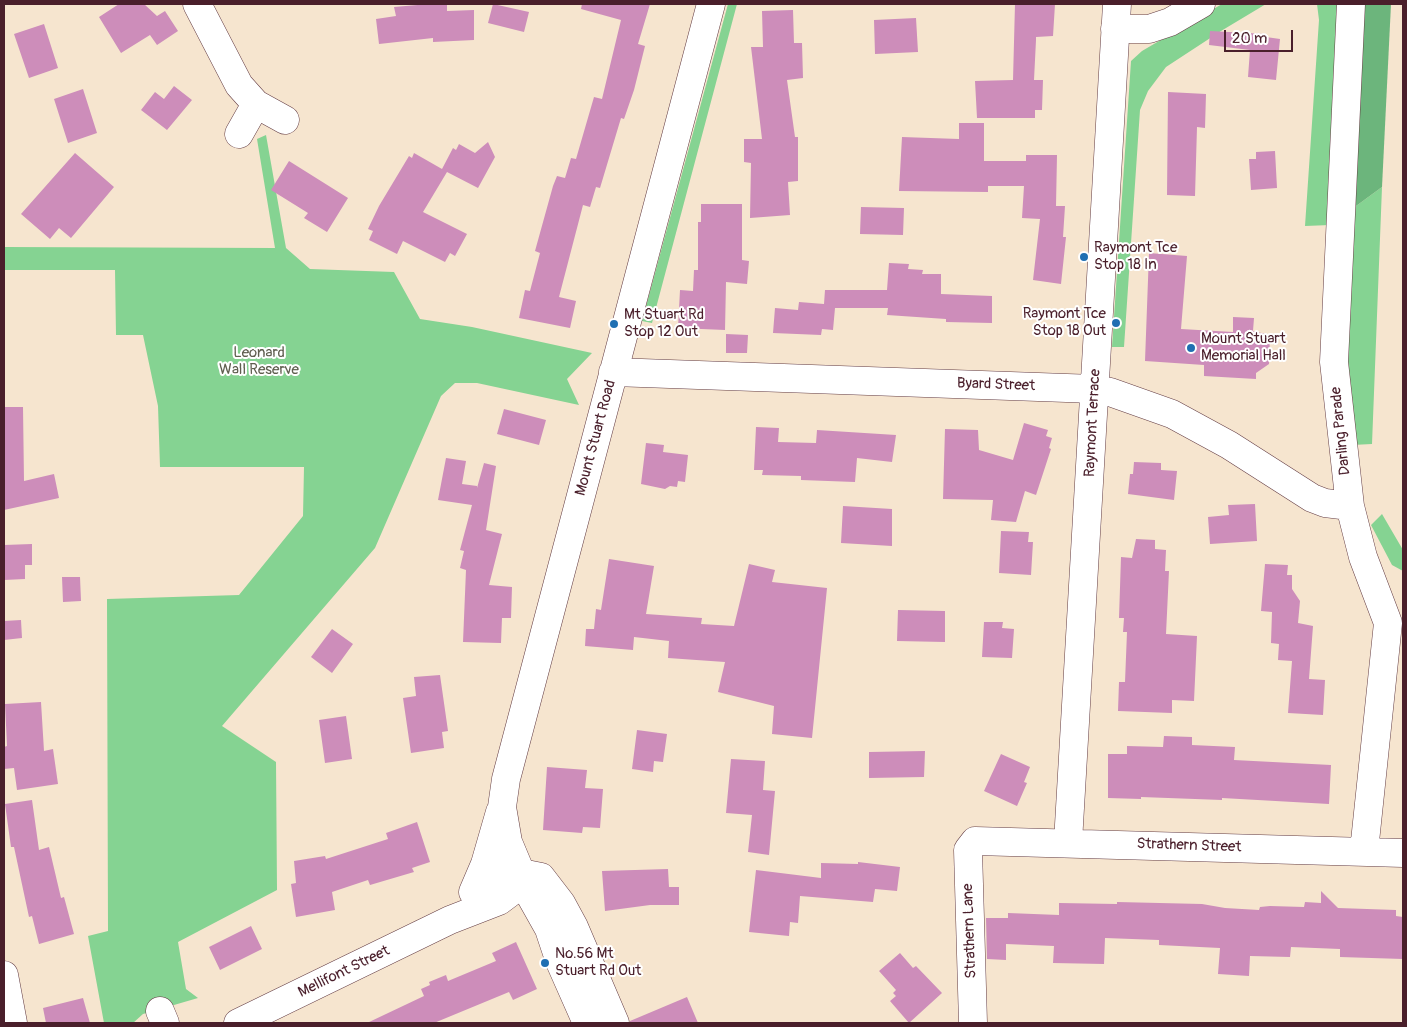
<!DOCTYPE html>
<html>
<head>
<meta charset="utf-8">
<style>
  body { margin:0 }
  #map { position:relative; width:1407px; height:1027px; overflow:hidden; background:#f6e5cf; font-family:Pangolin,sans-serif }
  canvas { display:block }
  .frame { position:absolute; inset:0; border:5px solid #4a1f2b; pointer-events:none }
  .scale { position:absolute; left:1224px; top:30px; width:69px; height:22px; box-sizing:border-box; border:2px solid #4a1f2b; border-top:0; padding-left:6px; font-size:15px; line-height:18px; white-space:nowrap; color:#4a1f2b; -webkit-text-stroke:4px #fff; paint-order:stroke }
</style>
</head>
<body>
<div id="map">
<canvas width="1407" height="1027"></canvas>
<div class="frame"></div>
<div class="scale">20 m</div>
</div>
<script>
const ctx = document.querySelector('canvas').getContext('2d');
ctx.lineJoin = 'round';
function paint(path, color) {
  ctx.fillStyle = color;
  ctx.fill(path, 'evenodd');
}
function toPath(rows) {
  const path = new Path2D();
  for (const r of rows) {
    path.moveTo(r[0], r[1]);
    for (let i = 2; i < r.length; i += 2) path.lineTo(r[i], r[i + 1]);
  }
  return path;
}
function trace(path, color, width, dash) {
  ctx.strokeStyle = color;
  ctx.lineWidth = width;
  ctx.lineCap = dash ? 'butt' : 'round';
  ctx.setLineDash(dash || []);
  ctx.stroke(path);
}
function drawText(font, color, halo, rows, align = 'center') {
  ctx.font = font + ' Pangolin,sans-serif';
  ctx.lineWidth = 4;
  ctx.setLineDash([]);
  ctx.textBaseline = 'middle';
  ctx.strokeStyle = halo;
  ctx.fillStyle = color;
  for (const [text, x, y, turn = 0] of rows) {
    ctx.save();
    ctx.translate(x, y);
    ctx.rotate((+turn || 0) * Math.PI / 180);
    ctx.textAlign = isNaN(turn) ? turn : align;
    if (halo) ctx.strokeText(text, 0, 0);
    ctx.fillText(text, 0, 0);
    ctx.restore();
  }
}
paint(toPath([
  [728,4,737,4,652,323,642,321],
  [1222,4,1266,4,1221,31,1166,67,1148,91,1140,110,1124,347,1112,347,1131,61,1142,51],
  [1317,4,1340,4,1330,225,1305,226,1319,20],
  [266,135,286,248,310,269,394,272,420,319,472,327,592,353,567,379,579,405,477,383,455,383,441,396,375,548,222,726,276,762,277,890,178,942,186,989,198,998,143,1014,133,1023,104,1023,88,936,108,931,107,599,239,595,303,516,304,467,160,467,158,406,143,335,116,335,115,270,4,270,4,247,275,248,257,139],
  [1382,187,1372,444,1352,445,1346,384,1352,209],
  [1382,514,1403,550,1403,571,1392,565,1371,525]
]), '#85d392');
paint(toPath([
  [1362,4,1391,4,1382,187,1352,209]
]), '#6cb57c');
paint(toPath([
  [119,4,144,4,157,16,165,11,178,31,157,45,150,35,121,53,99,17],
  [429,4,447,4,447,11,474,10,474,40,433,42,433,38,379,44,376,19,396,16,394,7],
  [493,4,529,12,524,32,488,23],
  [582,4,650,4,638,44,645,46,634,90,624,119,621,118,600,188,596,187,590,207,583,205,559,297,576,301,570,328,519,318,525,290,530,291,540,253,535,251,553,186,557,176,565,178,571,158,576,159,594,97,602,99,621,20,581,9],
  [1015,4,1055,4,1053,36,1036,37,1036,40,1034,80,1043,80,1042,110,1035,110,1035,118,977,118,975,81,1013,80],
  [793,10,794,43,802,43,803,78,787,80,795,137,798,137,798,181,788,182,790,215,750,218,751,163,744,162,744,139,762,139,751,47,763,47,762,11],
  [916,18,918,52,875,54,874,20],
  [44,24,58,68,29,78,14,34],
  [1210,31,1266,34,1266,37,1280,39,1276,80,1248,77,1250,50,1209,45],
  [174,86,192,100,167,130,141,110,155,92,164,99],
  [83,89,97,133,68,143,54,99],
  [1168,92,1206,94,1205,128,1197,127,1195,196,1167,195],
  [959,123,984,123,984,161,1026,161,1026,155,1057,155,1056,206,1065,206,1063,237,1066,237,1061,284,1033,280,1040,219,1022,218,1024,186,988,186,988,192,899,191,902,137,959,139],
  [488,142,495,157,478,188,447,172,423,212,467,234,455,256,450,253,445,262,403,241,397,254,369,240,373,231,368,229,379,206,409,156,412,158,414,153,442,169,453,148,456,150,459,144,475,153],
  [1275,151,1277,188,1251,190,1249,159,1256,159,1256,152],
  [75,153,114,187,71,238,59,228,50,239,21,214],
  [289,161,348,198,327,232,304,218,308,213,271,190],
  [701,204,742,204,742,260,749,261,747,284,726,282,725,330,678,328,680,290,693,291,694,270,698,270,698,222,701,222],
  [861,207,904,208,903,235,860,234],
  [1149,253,1187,256,1181,329,1233,332,1233,317,1254,318,1253,331,1270,335,1269,364,1256,373,1256,379,1204,376,1204,365,1145,361],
  [889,263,909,264,908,269,923,270,922,274,941,274,941,294,992,296,992,323,946,322,946,319,887,315,888,308,835,308,833,330,822,329,821,335,773,333,775,308,798,310,799,302,824,304,825,290,887,290],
  [726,334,748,335,747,353,726,353],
  [4,407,23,407,24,481,54,474,59,498,4,510],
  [504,409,546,420,539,445,497,434],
  [1024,423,1048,430,1046,436,1052,438,1049,448,1051,449,1036,495,1025,491,1016,522,991,520,993,500,943,499,945,429,978,430,979,450,1013,460],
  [756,427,779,428,778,442,816,443,817,430,896,435,892,462,857,458,855,482,801,480,801,476,762,475,763,470,754,470],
  [646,443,664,445,663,452,688,455,685,482,678,481,677,487,670,486,665,489,641,484],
  [446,458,466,461,462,484,477,486,477,488,484,463,496,466,486,530,502,534,489,585,512,587,511,618,502,618,501,643,463,642,466,570,460,568,464,551,460,550,472,505,438,500],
  [1134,462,1161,463,1161,470,1177,471,1174,500,1128,494,1130,474,1133,474],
  [1255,504,1257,541,1210,544,1208,517,1229,515,1228,505],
  [843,506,892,509,892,546,841,543],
  [1001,531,1029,532,1028,542,1033,542,1031,575,999,573],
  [1136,539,1155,540,1155,549,1166,550,1165,571,1169,571,1166,634,1197,636,1194,701,1172,700,1172,713,1118,711,1119,682,1125,682,1127,632,1123,632,1124,618,1119,618,1121,557,1132,558],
  [32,544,32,565,25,565,25,579,4,580,4,545],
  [609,559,654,566,646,614,702,618,701,624,734,626,749,564,775,570,772,582,827,588,812,738,772,734,774,706,718,692,725,662,668,658,669,641,634,637,633,650,585,646,586,629,594,629,596,609,601,610],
  [1265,564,1288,565,1287,575,1292,575,1292,589,1300,601,1298,623,1313,626,1309,679,1325,680,1323,715,1288,713,1292,661,1278,660,1279,644,1271,643,1272,612,1261,611],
  [62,577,80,577,81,601,63,602],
  [898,610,945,611,945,642,897,641],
  [21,620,22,638,4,640,4,621],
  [984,622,1003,622,1002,628,1014,629,1012,658,982,657],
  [332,629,353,644,332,673,311,657],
  [440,675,448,731,442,732,444,748,411,753,403,698,416,696,414,677],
  [41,702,44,751,53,749,58,784,17,790,14,768,4,769,4,747,7,746,5,704],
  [346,716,352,759,325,763,319,720],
  [637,730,667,734,663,762,654,761,653,772,632,769],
  [1164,736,1192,737,1192,745,1235,747,1234,760,1331,765,1329,804,1222,798,1222,800,1141,797,1141,799,1108,798,1108,754,1127,754,1127,746,1163,747],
  [925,751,924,777,869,778,869,752],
  [1001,754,1030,767,1024,782,1027,783,1017,806,984,791],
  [731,759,765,761,763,790,775,791,769,855,748,852,752,815,726,813],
  [547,767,587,770,585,788,603,789,600,828,583,827,582,833,543,830],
  [32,800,39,850,49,847,61,898,64,897,74,934,39,944,32,916,29,917,14,847,11,847,5,804],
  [417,822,430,862,412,868,414,872,370,885,368,880,332,892,335,910,296,917,291,884,296,883,294,861,325,856,326,859,388,839,386,833],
  [858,862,900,867,897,891,875,889,873,902,800,896,798,923,790,922,789,936,749,932,756,870,821,878,821,863,858,864],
  [668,869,669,887,679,887,679,905,650,905,605,911,602,871],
  [1321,891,1338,908,1396,910,1396,916,1403,917,1403,959,1340,957,1340,949,1291,947,1290,957,1250,956,1249,976,1218,974,1220,948,1159,945,1159,940,1105,938,1104,964,1053,963,1054,946,1006,944,1006,960,987,959,986,918,1008,918,1008,913,1059,915,1059,903,1117,904,1117,902,1202,904,1225,908,1259,910,1260,907,1270,906,1304,907,1305,902,1321,903],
  [251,926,262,949,220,970,209,947],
  [516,942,537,989,513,1000,509,992,434,1023,367,1023,424,996,421,989,430,985,429,982,446,975,448,981,496,961,492,953],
  [900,953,913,968,916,966,942,993,909,1023,890,1001,896,996,893,993,896,990,879,971],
  [687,997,698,1023,630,1023,630,1021],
  [83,998,90,1023,46,1023,43,1008]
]), '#cd8dba');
const minor = toPath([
  [197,4,239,85,256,104,285,120],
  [1351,4,1334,362,1350,506,1363,557,1388,623,1364,851],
  [1115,29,1149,29,1170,22,1201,4],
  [239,134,256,104],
  [613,372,1095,389,1110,392,1172,414,1229,445,1312,498,1325,503,1350,506],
  [1068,842,1117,4],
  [476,889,492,876,506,870,541,877,561,903,574,927,615,1023],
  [473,892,485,864,500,812],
  [4,975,13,1023],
  [160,1011,165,1023],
  [238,1023,450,920,499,901,515,889,522,872],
  [587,1023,560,962,549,929,531,897,508,842,502,807,506,779,711,4],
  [973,1023,968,850,975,841,1403,853]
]);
trace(minor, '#643d44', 29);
trace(minor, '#fff', 28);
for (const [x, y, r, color] of [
  [1084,257,5,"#1f6fb2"],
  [1116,323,5,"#1f6fb2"],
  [614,324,5,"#1f6fb2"],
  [1191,348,5,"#1f6fb2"],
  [545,963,5,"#1f6fb2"]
]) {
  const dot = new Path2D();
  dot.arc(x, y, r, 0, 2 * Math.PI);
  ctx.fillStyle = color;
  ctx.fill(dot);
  trace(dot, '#fff', 2);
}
drawText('15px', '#4a1f2b', '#fff', [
  ["Raymont Tce",1094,248],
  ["Stop 18 In",1094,265],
  ["Raymont Tce",1106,314,"right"],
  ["Stop 18 Out",1106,331,"right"],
  ["Mt Stuart Rd",624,315],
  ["Stop 12 Out",624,332],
  ["Mount Stuart",1201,339],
  ["Memorial Hall",1201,356],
  ["No.56 Mt",555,954],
  ["Stuart Rd Out",555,971]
], 'left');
drawText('15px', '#5f5e4f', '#fff', [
  ["Leonard",259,353],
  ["Wall Reserve",259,370]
]);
drawText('15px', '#4a1f2b', '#fff', [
  ["Byard Street",996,385,2],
  ["Raymont Terrace",1093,423,-87],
  ["Darling Parade",1341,431,-96],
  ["Mount Stuart Road",596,438,-75],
  ["Strathern Street",1189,846,2],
  ["Strathern Lane",970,931,-92],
  ["Mellifont Street",344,972,-26]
]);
</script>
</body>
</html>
